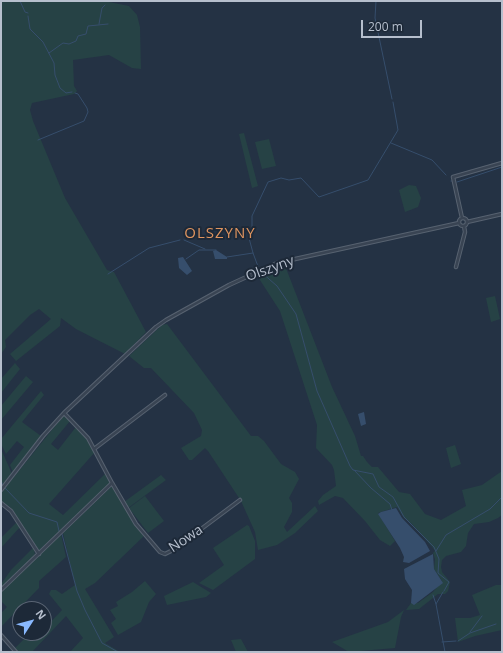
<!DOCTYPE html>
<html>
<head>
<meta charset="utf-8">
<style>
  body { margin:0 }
  #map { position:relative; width:503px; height:653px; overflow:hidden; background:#243244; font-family:"Open Sans",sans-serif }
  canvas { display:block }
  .frame { position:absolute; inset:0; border:2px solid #b6bfcd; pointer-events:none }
  .north { position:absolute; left:12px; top:601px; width:40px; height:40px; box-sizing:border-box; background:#1d2938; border:1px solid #5a6574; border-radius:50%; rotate:54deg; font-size:11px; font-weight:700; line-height:16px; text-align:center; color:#b6bfcd }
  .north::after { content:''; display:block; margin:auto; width:14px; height:18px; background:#89b9ff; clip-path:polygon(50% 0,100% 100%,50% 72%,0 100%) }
  .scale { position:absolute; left:361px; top:20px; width:61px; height:18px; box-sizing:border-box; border:2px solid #b6bfcd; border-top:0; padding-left:5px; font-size:12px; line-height:14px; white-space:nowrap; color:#b6bfcd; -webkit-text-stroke:3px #1d2938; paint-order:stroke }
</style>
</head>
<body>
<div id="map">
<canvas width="503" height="653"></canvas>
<div class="frame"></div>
<div class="north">N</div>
<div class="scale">200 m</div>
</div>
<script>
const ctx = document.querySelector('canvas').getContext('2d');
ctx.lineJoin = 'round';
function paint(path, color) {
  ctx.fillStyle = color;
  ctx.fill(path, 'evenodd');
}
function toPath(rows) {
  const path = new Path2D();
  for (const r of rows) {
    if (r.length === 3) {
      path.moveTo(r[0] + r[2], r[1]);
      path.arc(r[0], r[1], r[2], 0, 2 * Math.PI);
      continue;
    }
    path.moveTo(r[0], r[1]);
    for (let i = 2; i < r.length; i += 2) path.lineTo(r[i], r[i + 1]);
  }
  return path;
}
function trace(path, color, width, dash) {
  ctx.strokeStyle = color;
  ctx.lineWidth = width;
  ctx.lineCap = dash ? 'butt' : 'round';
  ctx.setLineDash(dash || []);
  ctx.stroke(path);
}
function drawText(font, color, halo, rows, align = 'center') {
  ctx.font = font + ' "Open Sans",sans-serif';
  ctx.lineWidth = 4;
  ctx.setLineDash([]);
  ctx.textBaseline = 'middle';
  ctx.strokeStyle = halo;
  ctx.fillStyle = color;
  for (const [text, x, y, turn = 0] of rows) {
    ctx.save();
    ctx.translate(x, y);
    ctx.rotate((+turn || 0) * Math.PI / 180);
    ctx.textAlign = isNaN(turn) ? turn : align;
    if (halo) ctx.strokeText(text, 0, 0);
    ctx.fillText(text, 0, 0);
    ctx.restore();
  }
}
paint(toPath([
  [1,1,104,1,129,6,137,15,140,27,141,69,132,68,109,55,73,60,74,86,77,91,74,94,32,103,30,110,33,121,65,198,107,270,114,272,146,332,125,354,76,329,61,318,60,326,16,361,10,354,51,319,39,309,30,315,5,340,6,347,1,354],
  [244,133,258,186,252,188,239,134],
  [269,139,276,166,262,169,255,142],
  [409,185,416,186,421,198,418,207,405,212,399,190],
  [284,263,332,387,355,436,361,456,363,456,367,462,372,467,378,467,399,492,410,494,425,514,441,520,466,506,462,490,482,485,502,471,502,515,498,518,489,522,474,524,468,533,466,546,461,552,446,556,442,560,441,567,442,572,450,582,448,591,445,594,438,594,419,609,406,610,411,603,418,603,433,592,442,581,434,569,435,559,433,553,435,551,433,548,412,524,404,518,397,507,378,513,395,541,390,546,380,540,365,521,343,498,335,496,319,505,318,501,323,495,336,486,334,470,332,465,316,448,317,425,280,311,256,274],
  [495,296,500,319,491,322,486,298],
  [167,324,251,436,258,436,264,441,281,464,295,472,299,479,289,498,292,503,292,512,284,527,287,532,315,506,318,511,295,533,277,545,258,550,255,532,241,501,208,451,205,448,192,460,189,460,181,448,201,436,202,430,194,413,151,368,144,368,129,356,162,325],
  [15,363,20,369,1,393,1,379],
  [26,376,33,382,1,420,1,406],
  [41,391,44,395,22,422,41,436,13,473,10,465,24,447,17,441,6,454,1,444,1,439],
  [64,415,70,421,51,444,58,450,76,427,87,439,95,452,49,504,63,515,105,474,110,484,39,551,10,507,1,502,1,493],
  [455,445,461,464,451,468,446,448],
  [1,449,13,476,3,486,1,481],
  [161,475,166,480,128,508,124,502],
  [111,487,113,487,134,524,144,536,95,583,85,589,114,637,105,643,120,652,70,652,83,638,66,616,32,652,19,652,15,648,30,633,35,638,40,633,44,633,44,629,62,610,49,594,51,590,56,590,62,594,75,585,63,533],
  [145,496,164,521,148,533,129,508],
  [17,522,20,527,1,548,1,538],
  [247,525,249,526,255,541,255,559,213,590,199,583,224,565,213,548],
  [61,534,66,557,39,581,39,588,1,627,1,613,7,607,1,601,1,591],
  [34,547,35,556,1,589,1,584,11,570],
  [145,581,156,594,149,602,141,622,118,635,111,623,116,619,110,610,118,606,116,602,132,592],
  [193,582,211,593,206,597,167,605,164,596],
  [496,585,502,585,502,630,475,636,458,642,455,618,470,618,480,615,472,595],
  [404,610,401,617,395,648,349,652,332,642,388,622],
  [241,639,248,652,236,652,231,640]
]), '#264245');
paint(toPath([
  [216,250,227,257,227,259,215,259,213,251],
  [183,257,192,271,187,275,179,268,178,258],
  [364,412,366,424,361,426,358,414],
  [396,508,402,518,425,542,430,551,409,563,403,562,404,557,400,548,378,514,381,512],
  [433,554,434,569,443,583,414,605,411,603,412,590,405,579,404,569]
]), '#364e6c');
trace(toPath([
  [20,1,25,12,28,13],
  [376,1,375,18,392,99],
  [28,16,30,29,43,42,54,63,55,75,60,88,66,93,72,92],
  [99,24,102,8,105,5],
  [49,53,63,43,69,44,76,41,78,36,86,34,88,26,108,24],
  [38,140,84,121,88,112,87,108,78,94,75,93],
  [391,143,432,160,446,175],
  [451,181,452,181],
  [457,182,502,167],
  [184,240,205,249],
  [227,257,253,253],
  [186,259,199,250,216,250],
  [283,263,290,261],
  [259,269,253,253,249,238,252,229,252,216,268,182,281,178,289,180,301,178,319,197,368,180,398,130,393,102],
  [261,272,277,286,296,314,317,391,350,466,353,470,373,474,379,487,393,497,404,517,434,547,439,559,438,573,449,582,444,591],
  [262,272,277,265],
  [108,274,149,248,180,240],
  [354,470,371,488,390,504,392,510],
  [1,480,3,486],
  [5,488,29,513,57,522,59,531],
  [62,534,77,591,85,610,102,643,118,652],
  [436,551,446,535,490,509,502,497],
  [443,592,436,604,445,652],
  [433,595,436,604],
  [470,632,482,616],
  [458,641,470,633,496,624],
  [442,642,456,641]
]), '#364e6c', 1);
const minor = toPath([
  [463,222,4],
  [462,218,453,177,502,163],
  [467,222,502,214],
  [456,267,465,232,464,226],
  [94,449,165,395],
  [112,483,136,524,160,552,165,554,173,550,240,500],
  [1,490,43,436,64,413,156,327,166,320,229,285,277,263,459,223],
  [1,503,11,511,39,554],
  [1,590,112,483,88,438,64,413],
  [1,635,16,652]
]);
trace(minor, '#576270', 4.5);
trace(minor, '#394453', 2.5);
drawText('14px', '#b6bfcd', '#1d2938', [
  ["Olszyny",270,269,-20],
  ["Nowa",186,539,-34]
]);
ctx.letterSpacing = '1px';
drawText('15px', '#df945f', '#1d2938', [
  ["OLSZYNY",220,234]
]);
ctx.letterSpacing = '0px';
</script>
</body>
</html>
